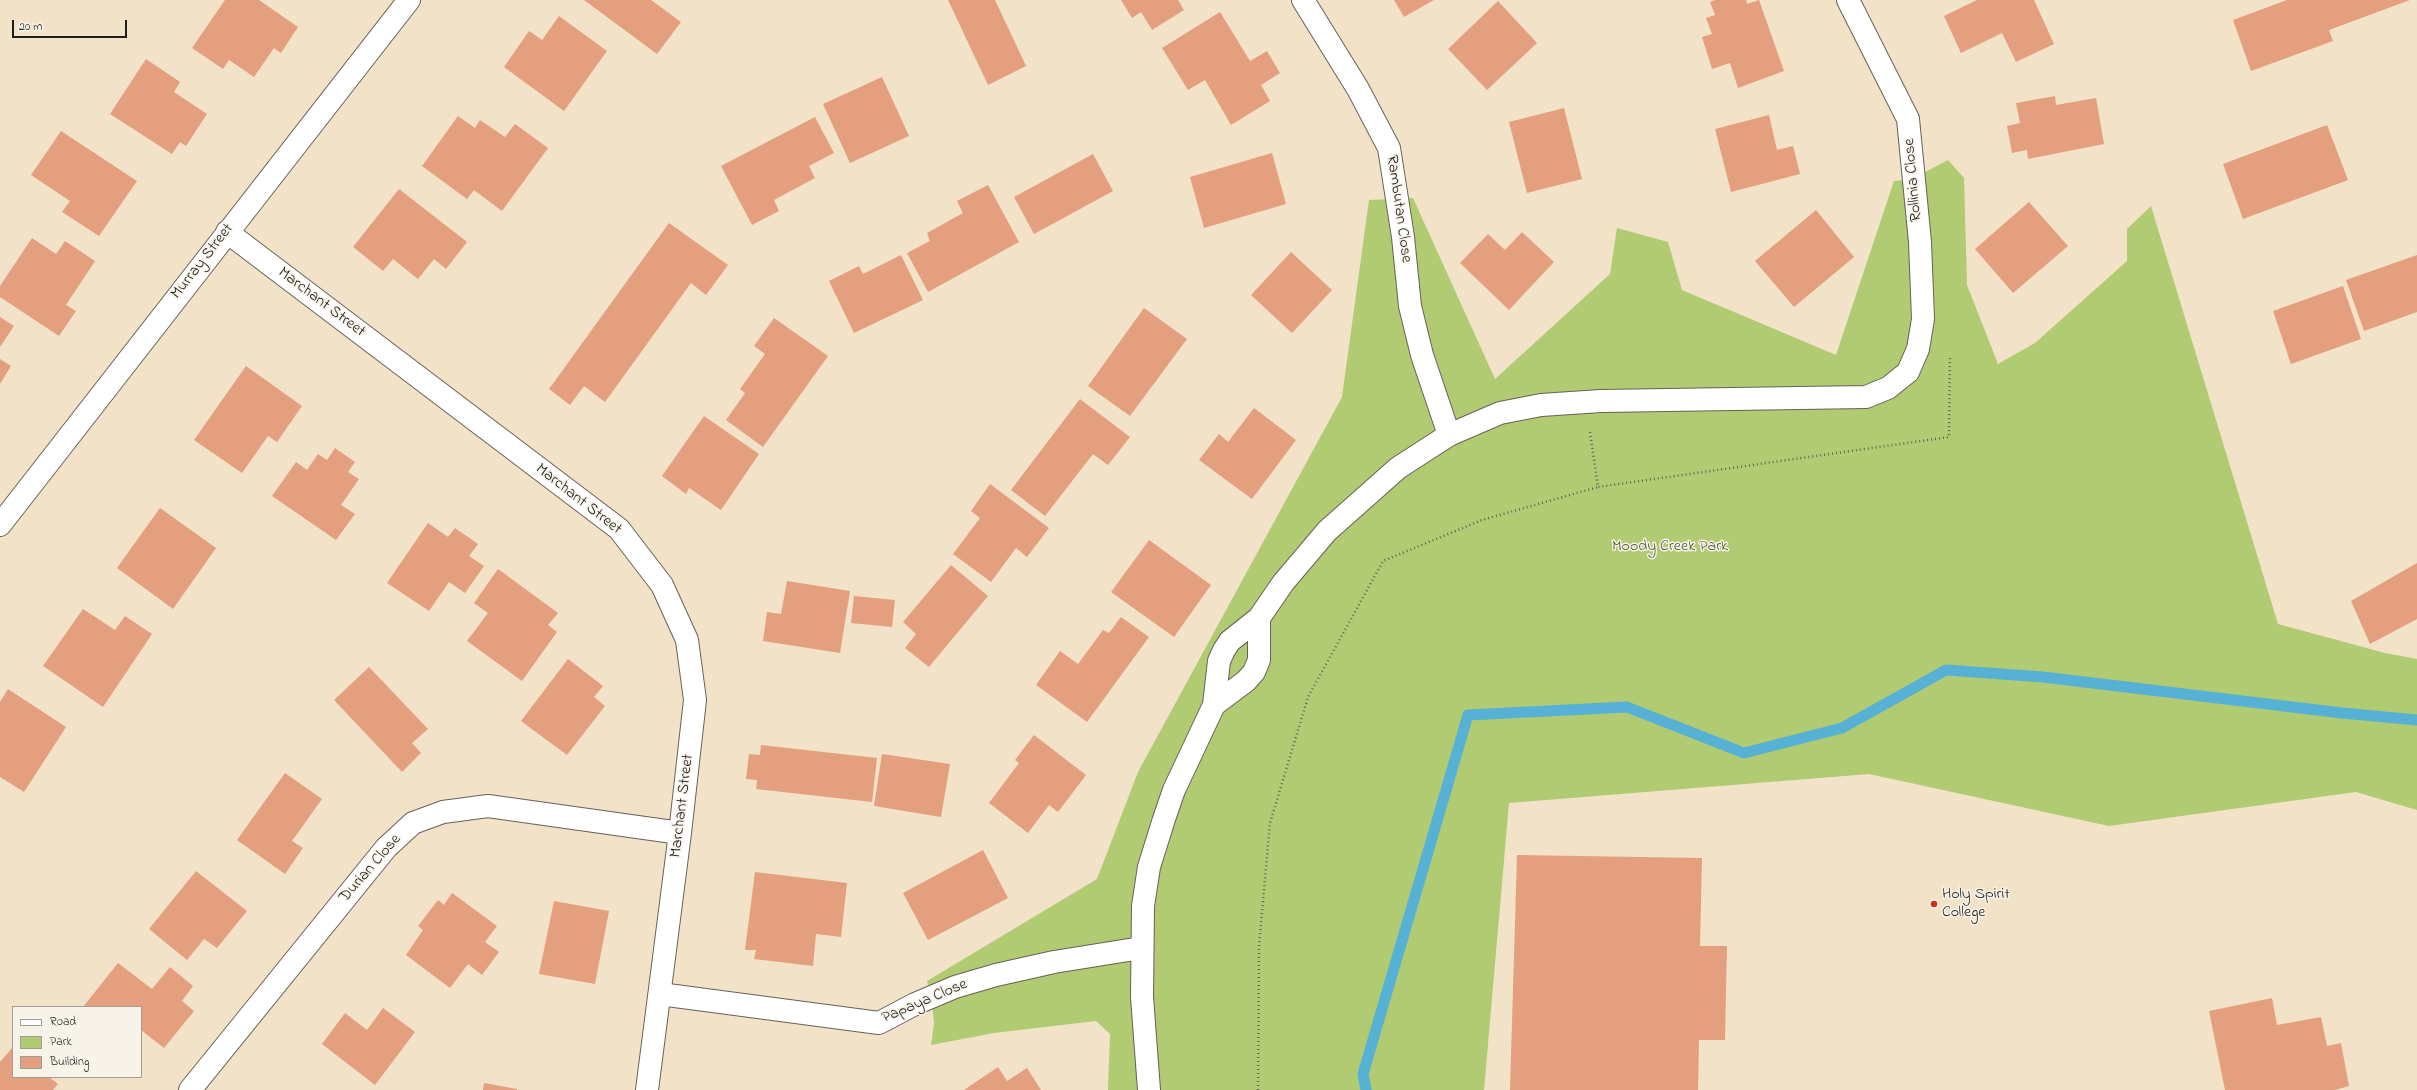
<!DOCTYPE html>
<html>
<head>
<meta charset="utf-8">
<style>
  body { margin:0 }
  #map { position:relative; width:2417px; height:1090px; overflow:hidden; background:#f2e2c7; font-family:"Indie Flower",sans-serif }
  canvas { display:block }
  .legend { position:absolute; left:12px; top:1006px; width:130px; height:72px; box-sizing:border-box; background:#f7f3e8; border:1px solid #9f9d96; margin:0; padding:5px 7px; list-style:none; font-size:12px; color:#1c1c1c }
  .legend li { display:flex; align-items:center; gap:8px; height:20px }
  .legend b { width:20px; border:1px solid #9f9d96 }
  .scale { position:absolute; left:12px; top:20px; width:115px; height:18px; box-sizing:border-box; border:2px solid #1c1c1c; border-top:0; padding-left:5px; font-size:12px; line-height:14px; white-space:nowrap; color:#1c1c1c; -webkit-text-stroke:3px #f7f3e8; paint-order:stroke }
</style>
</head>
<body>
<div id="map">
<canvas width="2417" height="1090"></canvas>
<ul class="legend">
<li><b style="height:5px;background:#fff"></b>Road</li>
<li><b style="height:11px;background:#b0cb72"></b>Park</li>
<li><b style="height:11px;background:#e49f7f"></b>Building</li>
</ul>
<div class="scale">20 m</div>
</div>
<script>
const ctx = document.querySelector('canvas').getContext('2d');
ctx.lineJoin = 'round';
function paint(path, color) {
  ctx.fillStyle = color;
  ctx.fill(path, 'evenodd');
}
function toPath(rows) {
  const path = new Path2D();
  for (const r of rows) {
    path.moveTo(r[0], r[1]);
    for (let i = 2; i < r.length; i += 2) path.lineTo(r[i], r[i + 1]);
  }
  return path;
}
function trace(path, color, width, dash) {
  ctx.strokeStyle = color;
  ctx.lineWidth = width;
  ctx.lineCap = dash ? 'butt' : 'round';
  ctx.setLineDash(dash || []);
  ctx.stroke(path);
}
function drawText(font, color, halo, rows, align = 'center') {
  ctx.font = font + ' "Indie Flower",sans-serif';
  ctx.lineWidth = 3;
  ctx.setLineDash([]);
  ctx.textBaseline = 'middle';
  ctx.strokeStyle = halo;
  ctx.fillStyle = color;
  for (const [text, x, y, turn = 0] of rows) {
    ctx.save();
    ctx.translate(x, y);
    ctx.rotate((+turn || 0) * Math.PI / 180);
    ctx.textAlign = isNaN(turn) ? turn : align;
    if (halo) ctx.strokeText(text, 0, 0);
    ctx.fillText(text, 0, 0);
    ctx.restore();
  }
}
paint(toPath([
  [1948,160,1964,178,1967,285,1998,364,2035,343,2127,261,2127,229,2151,206,2278,624,2385,653,2417,659,2417,810,2356,792,2109,826,1869,774,1509,803,1484,1090,1108,1090,1110,1034,1096,1021,994,1033,931,1045,934,1024,932,1001,927,981,1097,879,1138,772,1342,397,1369,200,1413,198,1495,379,1610,274,1617,228,1668,242,1682,290,1836,355,1894,181,1912,179]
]), '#b0cb72');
trace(toPath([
  [1366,1090,1363,1074,1468,715,1627,707,1744,753,1842,728,1946,670,2043,677,2342,713,2417,720]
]), '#56b1d4', 11);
paint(toPath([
  [225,0,259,0,298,27,281,53,274,48,254,77,229,60,223,69,192,48],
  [584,0,651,0,681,22,657,54],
  [948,0,995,0,1026,66,988,85],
  [1121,0,1178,0,1184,10,1152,30,1141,12,1132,18],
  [1394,0,1434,0,1404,17],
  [1715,0,1746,0,1747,4,1759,0,1784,71,1738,88,1730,63,1712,69,1702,37,1712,34,1706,18,1715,15,1710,2],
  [1977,0,2034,0,2054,44,2016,62,2002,33,1961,53,1944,16],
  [2287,0,2410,0,2329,30,2333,41,2251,71,2233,20],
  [1498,1,1537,43,1487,90,1448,49],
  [1220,12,1250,61,1267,51,1280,73,1261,85,1270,101,1231,125,1205,80,1188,90,1162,48],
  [559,16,607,51,564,111,504,67,529,31,542,40],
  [146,59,180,82,174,92,207,114,186,146,180,142,172,154,110,114],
  [882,77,909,136,850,163,823,104],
  [2055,96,2056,105,2096,98,2104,144,2028,159,2027,150,2012,153,2007,126,2020,123,2016,103],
  [1564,108,1582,179,1527,193,1509,122],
  [1769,115,1777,150,1793,146,1800,174,1731,192,1715,129],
  [458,116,475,128,480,120,505,137,515,124,548,148,502,211,474,190,467,199,422,166],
  [815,117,834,153,809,166,815,178,774,200,779,211,752,225,721,166],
  [2327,125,2348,180,2243,219,2223,164],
  [61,131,137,181,99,236,62,212,70,201,31,175],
  [1272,153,1286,204,1204,228,1190,177],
  [1093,154,1113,191,1034,234,1014,197],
  [988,185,1019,242,928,292,907,253,930,241,927,233,963,213,957,201],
  [399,189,467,242,446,269,434,259,418,279,393,259,383,271,353,247],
  [2029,202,2068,246,2013,293,1975,249],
  [1816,210,1854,257,1794,307,1755,261],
  [669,223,728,265,706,295,691,283,605,402,584,386,570,405,549,389],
  [1522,232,1554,262,1509,310,1460,263,1488,234,1505,250],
  [32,238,56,254,65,241,95,261,66,305,76,311,59,336,0,297,0,286],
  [1291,252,1332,290,1292,333,1251,295],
  [901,255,923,300,854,333,829,281,859,266,863,274],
  [2417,255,2417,312,2364,331,2346,280],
  [2343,286,2361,339,2291,364,2273,311],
  [1144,308,1187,339,1130,416,1088,386],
  [0,317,14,326,0,347],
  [774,318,828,356,763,447,726,420,745,393,740,389,765,354,754,346],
  [0,359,11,366,0,384],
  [246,366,302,406,277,442,268,436,242,473,194,440],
  [1080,399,1130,437,1108,465,1093,454,1045,516,1011,490],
  [1254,408,1296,440,1252,499,1199,460,1219,434,1228,442],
  [704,416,759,454,721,510,689,488,686,494,662,476],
  [335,448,355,462,348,472,359,479,341,505,355,514,336,540,272,496,296,462,307,470,318,454,327,460],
  [990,484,1049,528,1027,557,1016,548,991,582,953,554,980,518,971,511],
  [160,508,216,548,173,609,117,568],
  [428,523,448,537,455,528,478,544,469,556,484,566,465,593,449,582,429,611,387,583],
  [1149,540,1211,585,1174,637,1111,592],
  [2417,563,2417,619,2370,644,2351,601],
  [951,565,988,596,929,667,905,648,916,634,903,622],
  [498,569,558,613,548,625,557,632,522,681,467,641,488,613,474,603],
  [787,581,850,591,840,653,763,641,767,612,781,614],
  [854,596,895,600,892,627,851,623],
  [83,609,115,630,125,616,152,634,103,707,43,666],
  [1121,617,1149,637,1087,722,1036,685,1060,651,1078,664,1103,630,1109,633],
  [568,659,603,686,594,697,605,706,567,755,521,721],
  [369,667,428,729,412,743,421,753,402,772,334,700],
  [8,689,66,727,24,792,0,777,0,702],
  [1034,735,1086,775,1058,812,1049,805,1028,833,989,803,1019,763,1015,760],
  [761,745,877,758,872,802,756,789,757,780,746,779,749,754,760,755],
  [882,754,950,764,941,817,874,806],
  [285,773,322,799,292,841,303,848,285,874,237,840],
  [983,850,1008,898,928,940,903,893],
  [1517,855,1702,858,1700,946,1727,946,1725,1040,1699,1040,1698,1090,1510,1090],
  [196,871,247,911,217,948,204,939,187,960,149,929],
  [755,872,847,883,841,937,816,934,813,966,754,959,756,950,745,950],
  [452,893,497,926,485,942,499,952,482,975,468,964,450,988,406,955,423,930,418,926,438,900,444,905],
  [554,901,609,911,595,984,539,974],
  [118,963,152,989,170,967,193,986,182,1001,194,1011,164,1048,141,1030,141,1007,83,1007],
  [2272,998,2277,1025,2321,1017,2327,1046,2341,1043,2349,1086,2335,1090,2225,1090,2209,1011],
  [383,1008,415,1032,375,1085,322,1044,345,1013,367,1030],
  [13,1047,13,1077,49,1077,58,1084,53,1090,0,1090,0,1062],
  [998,1067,1007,1081,1027,1068,1041,1090,964,1090],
  [484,1083,517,1089,517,1090,483,1090]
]), '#e49f7f');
const minor = toPath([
  [1303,0,1358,89,1389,148,1403,237,1410,306,1422,355,1449,435],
  [227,232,619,529,662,585,687,640,695,700,680,833,647,1090],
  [0,525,409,0],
  [1214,705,1246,681,1254,672,1259,660,1259,618],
  [660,994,879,1023,915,1004,955,987,996,975,1054,962,1141,948],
  [190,1090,386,848,413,823,443,812,488,806,680,833],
  [1149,1090,1142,997,1143,906,1149,867,1164,819,1174,790,1214,705,1219,661,1224,650,1230,641,1259,618,1283,583,1327,531,1398,468,1449,435,1500,413,1541,405,1601,401,1866,397,1888,388,1908,372,1918,349,1923,319,1920,242,1908,119,1848,0]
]);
trace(minor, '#676158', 24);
trace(toPath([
  [1590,432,1598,487,1949,437,1950,358],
  [1258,1090,1259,946,1270,823,1308,697,1383,561,1482,520,1598,487]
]), '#676158', 2.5, [1, 3]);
trace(minor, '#fff', 22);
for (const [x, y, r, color] of [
  [1934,904,4,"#c8321e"]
]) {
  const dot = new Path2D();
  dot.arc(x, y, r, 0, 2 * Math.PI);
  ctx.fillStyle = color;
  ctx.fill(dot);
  trace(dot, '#f7f3e8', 1.5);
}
drawText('16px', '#1c1c1c', '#f7f3e8', [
  ["Rollinia Close",1914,180,-95],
  ["Rambutan Close",1398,209,82],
  ["Murray Street",203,262,-52],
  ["Marchant Street",321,303,37],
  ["Marchant Street",578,500,38],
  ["Marchant Street",683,806,-83],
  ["Durian Close",371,869,-49],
  ["Papaya Close",925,1002,-23]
]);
drawText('16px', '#50593a', '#f7f3e8', [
  ["Moody Creek Park",1670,547]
]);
drawText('16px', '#1c1c1c', '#f7f3e8', [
  ["Holy Spirit",1942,895],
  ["College",1942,913]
], 'left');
</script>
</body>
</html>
